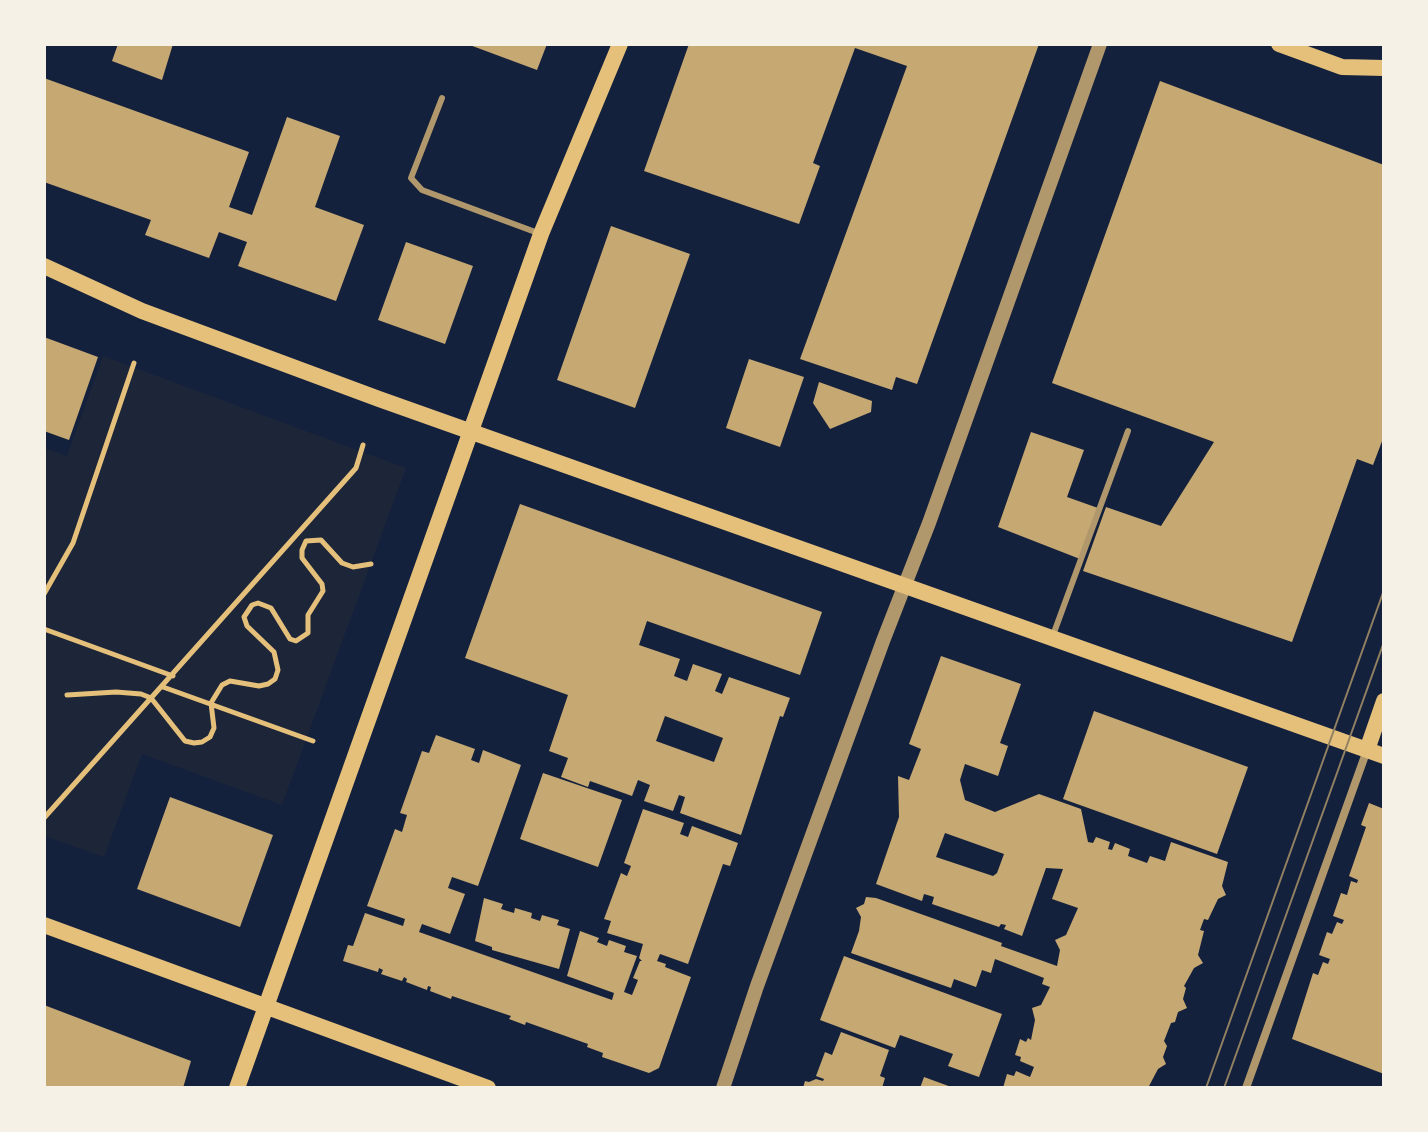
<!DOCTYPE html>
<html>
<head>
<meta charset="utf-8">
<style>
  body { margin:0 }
  #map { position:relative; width:1428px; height:1132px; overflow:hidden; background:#14213d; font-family:Manrope,sans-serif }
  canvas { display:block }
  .frame { position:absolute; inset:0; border:46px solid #f6f1e7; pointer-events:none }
</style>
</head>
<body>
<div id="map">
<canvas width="1428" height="1132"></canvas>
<div class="frame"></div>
</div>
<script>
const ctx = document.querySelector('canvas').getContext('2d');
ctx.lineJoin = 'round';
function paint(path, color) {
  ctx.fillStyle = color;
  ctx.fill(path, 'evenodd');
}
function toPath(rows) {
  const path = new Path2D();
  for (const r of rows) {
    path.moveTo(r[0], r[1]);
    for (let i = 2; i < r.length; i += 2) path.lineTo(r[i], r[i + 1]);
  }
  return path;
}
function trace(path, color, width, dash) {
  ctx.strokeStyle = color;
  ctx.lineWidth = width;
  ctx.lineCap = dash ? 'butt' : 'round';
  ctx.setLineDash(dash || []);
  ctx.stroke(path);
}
paint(toPath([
  [103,356,406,468,282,805,142,754,104,857,44,836,44,448,67,456]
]), '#1d2539');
paint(toPath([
  [118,44,173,44,162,80,112,61],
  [467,44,547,44,537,70],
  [689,44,1039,44,917,384,896,377,892,390,800,359,907,66,855,48,813,163,820,166,799,224,644,171],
  [44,78,249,152,229,207,252,215,287,117,340,136,315,207,364,225,336,301,238,266,247,242,219,232,209,258,145,235,151,220,44,182],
  [1160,81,1384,165,1384,436,1373,465,1357,459,1292,642,1083,571,1106,507,1161,526,1214,442,1052,383],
  [611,226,690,254,635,408,557,380],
  [406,242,473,266,445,344,378,320],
  [44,337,98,357,69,440,44,431],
  [749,359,804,377,780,447,726,428],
  [819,382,872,401,871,412,830,429,813,403],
  [1031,432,1084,450,1067,497,1098,508,1080,559,998,527],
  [520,504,822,612,800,675,647,621,639,645,680,659,674,676,687,681,693,664,722,674,715,691,722,694,729,677,790,698,783,717,780,716,741,835,680,813,685,797,679,795,673,811,644,801,650,785,638,780,632,796,590,781,588,787,561,777,568,758,549,751,568,695,465,658],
  [665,716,723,738,714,762,656,741],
  [941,656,1021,684,1000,743,1008,746,998,776,965,764,960,780,965,800,995,812,1039,794,1081,809,1088,842,1093,843,1096,837,1110,842,1108,849,1112,850,1115,843,1130,849,1128,856,1147,863,1150,856,1165,861,1171,842,1228,862,1222,886,1226,895,1218,899,1208,920,1204,919,1200,930,1204,931,1198,955,1203,963,1194,968,1184,986,1186,988,1183,999,1187,1008,1178,1012,1175,1022,1171,1023,1164,1041,1167,1046,1163,1057,1166,1064,1158,1069,1148,1088,1003,1088,1007,1074,1014,1076,1016,1071,1030,1077,1034,1067,1020,1061,1021,1057,1015,1055,1020,1039,1026,1042,1028,1038,1031,1040,1035,1020,1032,1008,1041,1005,1050,987,1042,984,1044,978,995,959,991,973,982,970,976,987,954,979,951,988,851,953,859,931,861,917,856,908,864,904,866,897,876,898,1002,943,1001,946,1057,966,1060,950,1055,940,1066,935,1078,908,1052,899,1063,869,1046,868,1022,936,1004,929,1006,925,1001,924,999,927,932,904,934,897,924,894,922,901,876,884,899,817,898,776,909,780,921,749,909,744],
  [945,833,1004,854,997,873,993,876,936,857],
  [1094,711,1248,767,1217,854,1063,799],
  [436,735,475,749,471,760,479,763,483,750,521,765,478,886,452,877,448,888,465,894,450,934,422,924,419,932,612,1000,614,993,567,976,580,931,599,938,597,942,607,946,609,940,626,946,624,952,637,956,624,992,632,995,638,980,633,978,640,961,642,961,639,958,643,944,607,933,611,921,604,919,621,873,627,876,631,866,624,863,643,809,684,823,680,834,688,837,692,826,738,843,730,866,723,864,688,964,660,954,657,961,666,964,665,967,691,977,659,1068,649,1073,602,1057,603,1053,587,1047,588,1044,526,1022,525,1025,509,1019,511,1016,452,996,451,999,430,991,431,987,428,986,427,990,406,982,407,979,404,977,402,981,381,974,383,970,379,968,378,972,343,961,348,945,353,946,365,913,403,926,405,919,367,906,395,829,402,832,407,815,400,813,422,751,429,753],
  [543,773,622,800,598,867,520,839],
  [170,797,273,835,240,927,137,889],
  [1369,803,1384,809,1384,1074,1292,1039,1313,973,1318,975,1323,962,1328,964,1330,959,1319,955,1327,932,1332,934,1337,922,1342,924,1344,920,1333,916,1341,893,1347,895,1351,881,1357,883,1358,880,1349,876,1366,827,1361,825],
  [484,898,503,904,501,909,514,913,515,908,532,913,531,918,540,921,542,915,559,920,557,925,570,929,559,969,492,950,492,947,475,941],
  [844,956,1002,1014,979,1077,948,1066,953,1054,900,1035,895,1048,820,1020],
  [44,1005,191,1061,183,1088,44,1088],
  [841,1032,889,1050,880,1076,885,1078,882,1088,803,1088,805,1081,809,1082,816,1079,823,1081,824,1079,816,1076,825,1052,832,1055],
  [924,1077,954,1088,920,1088]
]), '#c6a872');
trace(toPath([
  [44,594,73,543,134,363],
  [44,629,173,676],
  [163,687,313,741],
  [67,695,116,692,141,694,151,698,185,741,194,743,202,742,210,737,214,728,211,703,222,685,230,681,259,686,268,684,275,679,278,670,274,652,247,626,244,617,252,605,258,603,271,608,290,639,296,641,308,633,308,615,323,591,322,584,302,558,302,550,306,541,321,540,342,563,353,567,371,564],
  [44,818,356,468,363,445]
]), '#e5c07b', 5);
trace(toPath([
  [442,98,411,178,422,190,538,233],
  [1052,638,1128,431]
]), '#b1986c', 6);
trace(toPath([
  [1246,1088,1367,750]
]), '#b1986c', 8);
trace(toPath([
  [723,1088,757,986,883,641,929,523,1100,44]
]), '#b1986c', 14);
trace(toPath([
  [1279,44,1342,67,1384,68],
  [44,266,142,311,379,399,1384,756],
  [1367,750,1384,701],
  [44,925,488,1088],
  [237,1088,541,234,620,44]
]), '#e5c07b', 16);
trace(toPath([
  [1206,1088,1384,590],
  [1224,1088,1384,642]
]), '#918062', 2);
</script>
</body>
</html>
